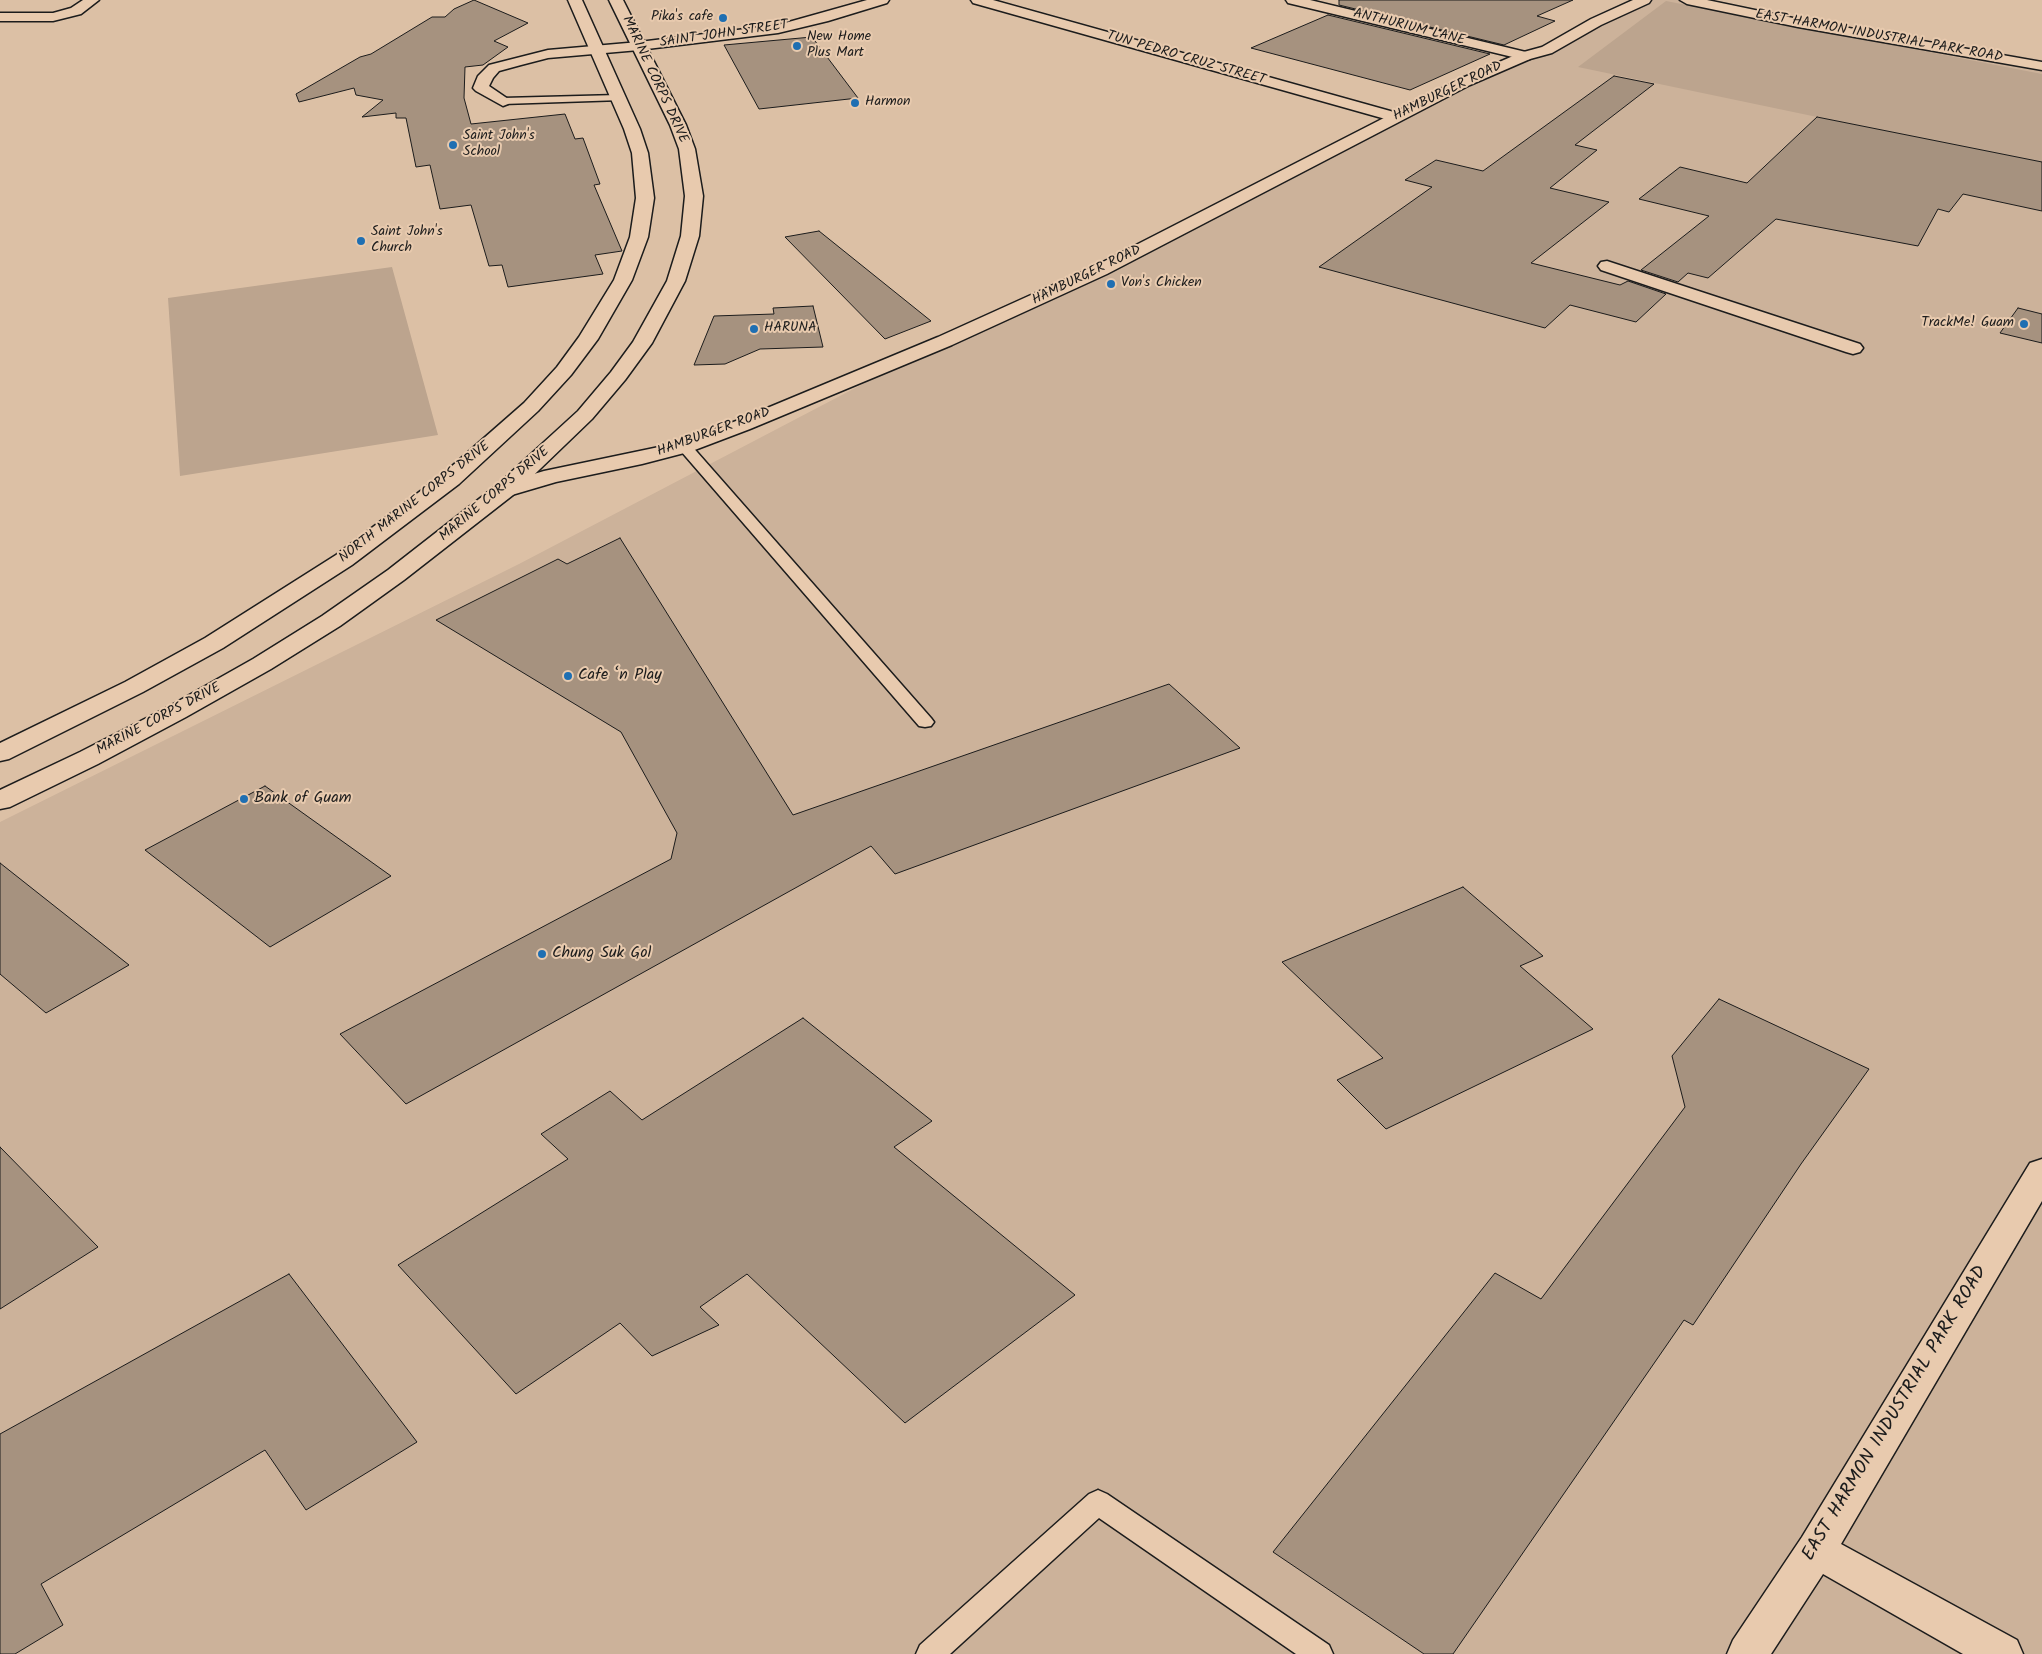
<!DOCTYPE html>
<html>
<head>
<meta charset="utf-8">
<style>
  body { margin:0 }
  canvas { display:block; background:#dcc0a5 }
</style>
</head>
<body>
<canvas width="2042" height="1654"></canvas>
<script>
const ctx = document.querySelector('canvas').getContext('2d');
ctx.lineJoin = 'round';
function paint(path, color) {
  ctx.fillStyle = color;
  ctx.fill(path, 'evenodd');
}
function toPath(rows) {
  const path = new Path2D();
  for (const r of rows) {
    path.moveTo(r[0], r[1]);
    for (let i = 2; i < r.length; i += 2) path.lineTo(r[i], r[i + 1]);
  }
  return path;
}
function trace(path, color, width, dash) {
  ctx.strokeStyle = color;
  ctx.lineWidth = width;
  ctx.lineCap = dash ? 'butt' : 'round';
  ctx.setLineDash(dash || []);
  ctx.stroke(path);
}
function drawText(font, color, halo, rows, align = 'center') {
  ctx.font = font + ' Kalam,sans-serif';
  ctx.lineWidth = 4;
  ctx.setLineDash([]);
  ctx.textBaseline = 'middle';
  ctx.strokeStyle = halo;
  ctx.fillStyle = color;
  for (const [text, x, y, turn = 0] of rows) {
    ctx.save();
    ctx.translate(x, y);
    ctx.rotate((+turn || 0) * Math.PI / 180);
    ctx.textAlign = isNaN(turn) ? turn : align;
    if (halo) ctx.strokeText(text, 0, 0);
    ctx.fillText(text, 0, 0);
    ctx.restore();
  }
}
paint(toPath([
  [1644,0,1693,0,2042,60,2042,1654,0,1654,0,822,519,564,945,341,1395,117]
]), '#ccb29a');
paint(toPath([
  [1666,1,2042,74,2042,164,1578,67],
  [392,267,438,435,180,476,168,298]
]), '#bca48e');
const building = toPath([
  [474,0,528,23,494,41,508,47,483,65,465,67,464,98,471,124,565,114,575,139,583,138,600,184,594,185,622,251,595,255,603,274,508,287,502,265,489,266,471,205,440,209,430,165,416,167,406,118,396,118,396,113,362,117,383,100,356,95,354,88,299,102,296,94,360,57,371,54,432,17,445,17,454,9,474,0],
  [1339,0,1573,0,1537,16,1555,21,1504,45,1339,5,1339,0],
  [1328,15,1490,54,1410,90,1251,48,1328,15],
  [812,37,858,98,759,109,724,45,812,37],
  [1614,76,1654,84,1575,145,1597,150,1550,188,1609,202,1531,263,1620,285,1628,281,1666,294,1636,322,1570,305,1545,328,1319,267,1432,187,1405,180,1436,160,1483,171,1614,76],
  [1817,117,2042,162,2042,211,1963,194,1949,212,1938,209,1918,246,1776,219,1708,278,1688,273,1678,282,1641,270,1709,216,1639,199,1680,167,1747,183,1817,117],
  [819,231,931,321,885,339,785,237,819,231],
  [813,306,823,347,760,349,725,364,694,365,714,316,774,314,773,308,813,306],
  [2018,308,2042,314,2042,343,2000,333,2018,308],
  [620,538,793,815,1169,684,1240,748,895,874,871,846,406,1104,340,1034,671,859,677,833,621,732,436,620,558,559,567,564,620,538],
  [265,786,391,876,270,947,145,850,265,786],
  [0,863,129,965,46,1013,0,974,0,863],
  [1463,887,1543,956,1520,966,1593,1029,1386,1129,1337,1080,1383,1058,1282,962,1463,887],
  [1719,999,1869,1069,1801,1164,1693,1325,1684,1320,1453,1654,1424,1654,1273,1552,1495,1273,1541,1299,1685,1107,1672,1056,1719,999],
  [803,1018,932,1121,894,1147,1075,1295,905,1423,747,1274,700,1307,719,1325,652,1356,620,1323,516,1394,398,1265,568,1159,541,1134,610,1091,642,1120,803,1018],
  [0,1147,98,1247,0,1309,0,1147],
  [289,1274,417,1442,306,1510,265,1450,41,1584,63,1625,15,1654,0,1654,0,1434,289,1274]
]);
paint(building, '#a6927f');
trace(building, '#1c1c1c', 1);
const lane = toPath([
  [618,95,622,96,623,98,622,100,503,104,498,101,503,98,618,95],
  [685,443,690,444,931,718,934,722,931,726,925,727,919,726,680,450,678,447,680,444,685,443],
  [1098,1490,1107,1494,1329,1645,1333,1654,1296,1654,1099,1518,950,1654,916,1654,920,1645,1089,1494,1098,1490]
]);
const street = toPath([
  [83,0,99,0,81,14,53,21,0,21,0,13,53,13,71,8,83,0],
  [971,0,993,0,1401,114,1403,117,1401,120,1395,122,1389,120,973,3,971,0],
  [1286,0,1310,0,1530,53,1532,56,1530,59,1525,60,1288,3,1286,0],
  [1680,0,1707,0,1798,19,2042,62,2042,70,1798,27,1687,4,1680,0],
  [1607,261,1860,344,1863,348,1860,352,1853,354,1846,352,1601,270,1598,266,1601,262,1607,261],
  [2042,1159,2042,1201,1841,1544,2017,1640,2023,1654,1963,1654,1823,1574,1771,1654,1727,1654,1733,1640,1802,1537,2030,1163,2042,1159]
]);
const secondary = toPath([
  [867,0,889,0,887,3,828,21,778,33,639,50,548,58,521,65,499,71,493,78,489,86,511,101,508,104,503,106,476,91,473,88,478,76,489,65,548,50,639,42,778,25,867,0],
  [1633,0,1651,0,1649,3,1601,25,1552,53,1530,59,1470,85,1107,274,952,345,750,429,692,451,642,464,556,482,505,497,497,495,494,490,497,485,544,471,678,443,736,421,938,337,1095,266,1460,79,1520,53,1542,47,1591,19,1633,0]
]);
const primary = toPath([
  [568,0,582,0,640,129,648,153,654,198,648,237,632,280,598,339,571,375,538,411,459,484,352,565,223,648,143,692,9,759,0,761,0,743,125,682,205,638,336,555,443,474,524,403,557,367,579,337,614,280,630,237,636,198,632,153,624,129,568,0],
  [609,0,623,0,686,125,695,149,703,196,699,236,685,281,652,343,625,380,592,419,513,495,404,580,340,626,271,669,186,717,98,764,10,807,0,809,0,790,80,752,168,707,253,659,322,616,388,570,497,485,578,411,611,372,633,342,667,281,681,236,685,196,679,149,670,125,609,0]
]);
trace(lane, '#1c1c1c', 3);
trace(street, '#1c1c1c', 3);
trace(secondary, '#1c1c1c', 3);
trace(primary, '#1c1c1c', 3);
paint(lane, '#e8caae');
paint(street, '#e8caae');
paint(secondary, '#e8caae');
paint(primary, '#e8caae');
for (const [x, y, r, color] of [
  [723,18,5,"#1f6fb2"],
  [797,46,5,"#1f6fb2"],
  [855,103,5,"#1f6fb2"],
  [453,145,5,"#1f6fb2"],
  [361,241,5,"#1f6fb2"],
  [1111,284,5,"#1f6fb2"],
  [2024,324,5,"#1f6fb2"],
  [754,329,5,"#1f6fb2"],
  [568,676,5,"#1f6fb2"],
  [244,799,5,"#1f6fb2"],
  [542,954,5,"#1f6fb2"]
]) {
  const dot = new Path2D();
  dot.arc(x, y, r, 0, 2 * Math.PI);
  ctx.fillStyle = color;
  ctx.fill(dot);
  trace(dot, '#e8caae', 2);
}
drawText('14px', '#1c1c1c', '#e8caae', [
  ["Pika's cafe",713,18,"right"],
  ["New Home",807,38],
  ["Plus Mart",807,54],
  ["Harmon",865,103],
  ["Saint John's",463,137],
  ["School",463,153],
  ["Saint John's",371,233],
  ["Church",371,249],
  ["Von's Chicken",1121,284],
  ["TrackMe! Guam",2014,324,"right"],
  ["HARUNA",764,329]
], 'left');
drawText('14px', '#1c1c1c', '#e8caae', [
  ["ANTHURIUM LANE",1409,28,14],
  ["SAINT JOHN STREET",724,35,-8],
  ["EAST HARMON INDUSTRIAL PARK ROAD",1879,37,10],
  ["TUN PEDRO CRUZ STREET",1186,59,16],
  ["MARINE CORPS DRIVE",654,80,65],
  ["HAMBURGER ROAD",1448,92,-26],
  ["HAMBURGER ROAD",1087,276,-26],
  ["HAMBURGER ROAD",714,433,-20],
  ["MARINE CORPS DRIVE",495,495,-40],
  ["NORTH MARINE CORPS DRIVE",415,503,-38],
  ["MARINE CORPS DRIVE",159,720,-28]
]);
drawText('16px', '#1c1c1c', '#e8caae', [
  ["Cafe ‘n Play",578,676],
  ["Bank of Guam",254,799],
  ["Chung Suk Gol",552,954]
], 'left');
drawText('19px', '#1c1c1c', '#e8caae', [
  ["EAST HARMON INDUSTRIAL PARK ROAD",1896,1414,-59]
]);
</script>
</body>
</html>
